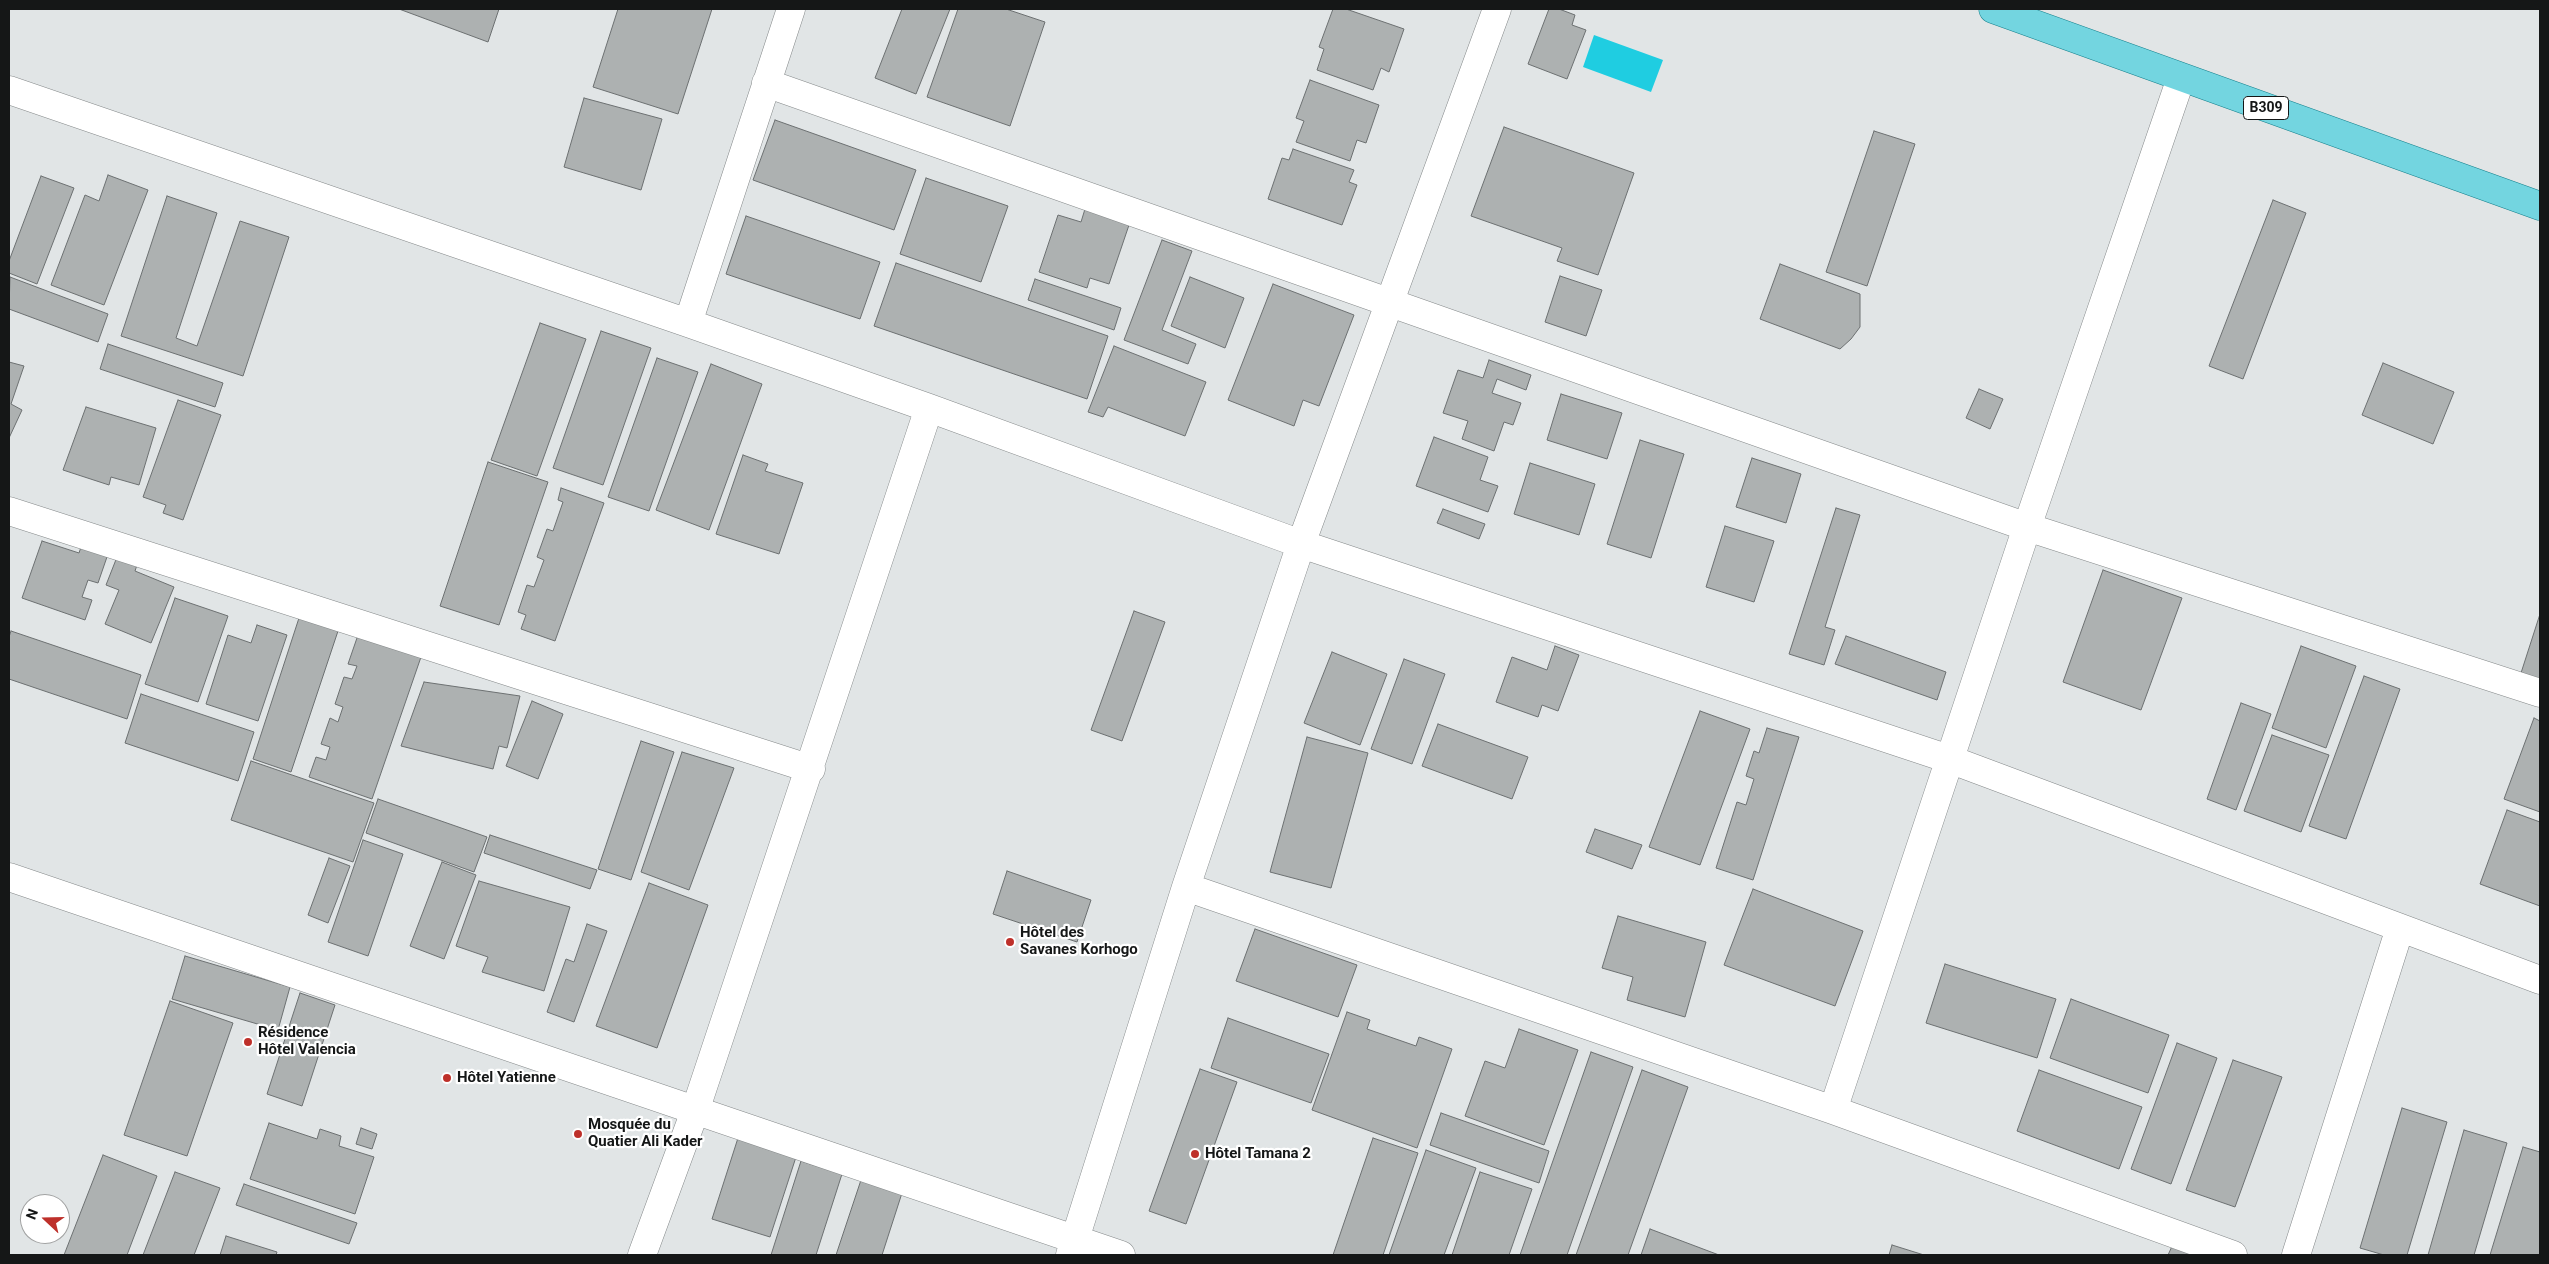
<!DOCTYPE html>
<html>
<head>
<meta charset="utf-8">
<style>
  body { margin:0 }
  #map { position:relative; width:2549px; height:1264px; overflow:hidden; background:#e1e5e6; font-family:Roboto,sans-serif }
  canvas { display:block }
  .frame { position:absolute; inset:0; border:10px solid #151717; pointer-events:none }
  .north { position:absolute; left:20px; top:1194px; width:50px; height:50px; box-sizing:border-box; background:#fff; border:1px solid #a1a2a2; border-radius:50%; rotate:291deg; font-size:14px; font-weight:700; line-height:20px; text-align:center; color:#151717 }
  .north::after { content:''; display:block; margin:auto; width:18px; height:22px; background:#be302a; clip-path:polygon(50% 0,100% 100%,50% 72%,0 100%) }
</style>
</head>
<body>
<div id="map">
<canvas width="2549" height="1264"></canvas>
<div class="frame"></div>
<div class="north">N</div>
</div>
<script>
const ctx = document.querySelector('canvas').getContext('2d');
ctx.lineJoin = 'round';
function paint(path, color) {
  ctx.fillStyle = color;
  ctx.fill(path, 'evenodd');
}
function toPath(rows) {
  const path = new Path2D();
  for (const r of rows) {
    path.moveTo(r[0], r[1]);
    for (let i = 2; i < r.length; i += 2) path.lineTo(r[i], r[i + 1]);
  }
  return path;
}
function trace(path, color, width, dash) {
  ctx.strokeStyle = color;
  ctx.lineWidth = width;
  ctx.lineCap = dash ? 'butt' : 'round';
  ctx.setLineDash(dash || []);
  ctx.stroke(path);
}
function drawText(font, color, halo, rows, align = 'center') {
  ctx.font = font + ' Roboto,sans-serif';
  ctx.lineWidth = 4.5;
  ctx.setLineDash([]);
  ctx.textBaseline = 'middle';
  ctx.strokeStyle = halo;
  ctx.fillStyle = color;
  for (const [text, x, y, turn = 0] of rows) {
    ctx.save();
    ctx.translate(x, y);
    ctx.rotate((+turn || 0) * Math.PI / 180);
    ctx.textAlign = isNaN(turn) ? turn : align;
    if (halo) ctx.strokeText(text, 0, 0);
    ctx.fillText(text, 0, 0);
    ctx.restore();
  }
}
paint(toPath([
  [1594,35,1663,60,1651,92,1583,67]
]), '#1fcde1');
const building = toPath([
  [399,9,499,9,488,42,399,9],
  [618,9,712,9,678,114,593,87,618,9],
  [902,9,950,9,916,94,875,78,902,9],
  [958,9,1006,9,1045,22,1010,126,927,97,958,9],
  [1333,9,1346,9,1404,29,1389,72,1381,68,1373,90,1317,70,1324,49,1319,47,1333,9],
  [1549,9,1559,9,1575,15,1572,25,1586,30,1567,79,1528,64,1549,9],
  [1310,80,1379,105,1366,143,1357,140,1350,161,1296,142,1304,121,1296,118,1310,80],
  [584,98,662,119,641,190,564,167,584,98],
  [775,120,916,170,894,230,753,180,775,120],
  [1504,127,1634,173,1598,275,1557,261,1562,248,1471,216,1504,127],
  [1874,131,1915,144,1867,286,1826,272,1874,131],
  [1293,149,1354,170,1349,182,1357,185,1342,225,1268,199,1282,158,1289,160,1293,149],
  [108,175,148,190,104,305,51,285,85,195,99,201,108,175],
  [41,176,74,188,37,284,9,273,9,261,41,176],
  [926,178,1008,206,981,282,900,254,926,178],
  [167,196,217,213,176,338,197,346,240,221,289,237,243,376,121,336,167,196],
  [2273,200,2306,213,2243,379,2209,366,2273,200],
  [1085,209,1129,225,1109,284,1090,278,1087,288,1039,272,1058,215,1081,222,1085,209],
  [746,216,880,262,860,319,726,274,746,216],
  [1162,240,1192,251,1162,330,1196,344,1188,364,1124,340,1162,240],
  [896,263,1108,336,1087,399,874,326,896,263],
  [1780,264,1860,294,1860,327,1851,339,1840,349,1760,319,1780,264],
  [1560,276,1602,290,1586,336,1545,322,1560,276],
  [10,277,108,314,98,342,9,309,10,277],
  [1190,277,1244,298,1225,348,1171,326,1190,277],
  [1035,279,1121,308,1114,330,1028,300,1035,279],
  [1273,284,1354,315,1319,406,1303,400,1294,426,1228,400,1273,284],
  [540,323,586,339,537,476,491,460,540,323],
  [601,331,651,348,603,485,553,468,601,331],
  [108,344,223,383,215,407,100,369,108,344],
  [1114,346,1206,382,1185,436,1108,407,1103,417,1088,412,1114,346],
  [657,358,698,372,649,511,608,497,657,358],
  [1489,360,1531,375,1526,390,1497,379,1492,393,1521,403,1513,425,1504,422,1494,451,1462,439,1468,421,1443,413,1458,370,1483,378,1489,360],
  [9,362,24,366,11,404,22,410,9,438,9,362],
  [2383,363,2454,392,2433,444,2362,415,2383,363],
  [711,364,762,384,709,530,656,510,711,364],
  [1979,389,2003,399,1990,429,1966,418,1979,389],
  [1561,394,1622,413,1607,459,1547,440,1561,394],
  [178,400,221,415,183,520,163,513,166,505,143,497,178,400],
  [86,407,156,428,139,485,111,477,109,485,63,470,86,407],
  [1434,437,1488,457,1480,480,1498,486,1488,512,1416,486,1434,437],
  [1640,440,1684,454,1651,558,1607,544,1640,440],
  [743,455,768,464,765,471,803,483,779,554,716,534,743,455],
  [1752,458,1801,474,1786,523,1736,507,1752,458],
  [488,462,548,482,499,625,440,606,488,462],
  [1530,463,1595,484,1579,535,1514,514,1530,463],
  [561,488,604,503,555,641,521,629,526,615,518,612,527,585,534,587,544,560,537,557,547,529,553,531,563,502,558,500,561,488],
  [1836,508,1860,515,1825,627,1835,630,1824,665,1789,654,1836,508],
  [1443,509,1485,524,1479,539,1437,523,1443,509],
  [1725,526,1774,541,1754,602,1706,587,1725,526],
  [42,541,79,553,82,544,108,554,98,583,88,580,82,597,92,600,85,620,22,598,42,541],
  [117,557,137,565,135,571,174,587,151,643,105,624,119,590,106,585,117,557],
  [2103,570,2182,598,2141,710,2063,682,2103,570],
  [175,598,228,616,198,702,145,684,175,598],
  [1134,611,1165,622,1122,741,1091,730,1134,611],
  [2540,614,2540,679,2521,673,2540,614],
  [299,618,338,631,291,772,253,759,299,618],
  [257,625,287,635,258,721,206,704,228,635,251,643,257,625],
  [11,631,141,675,127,719,9,679,9,637,11,631],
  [358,635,421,657,372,799,309,777,316,757,326,760,330,747,321,744,330,718,338,722,343,707,335,704,344,677,352,679,357,666,348,664,358,635],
  [1846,636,1946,672,1937,700,1835,664,1846,636],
  [1555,646,1579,655,1558,711,1542,705,1538,717,1496,702,1512,657,1547,670,1555,646],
  [2301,646,2356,666,2326,748,2272,728,2301,646],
  [1332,652,1387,674,1360,745,1304,723,1332,652],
  [1404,659,1445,674,1412,764,1371,749,1404,659],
  [2364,676,2400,689,2346,839,2309,826,2364,676],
  [424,682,520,696,507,748,499,746,493,769,401,746,424,682],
  [141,694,254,732,238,781,125,743,141,694],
  [532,701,563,714,538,779,506,766,532,701],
  [2241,703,2271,714,2236,810,2207,799,2241,703],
  [1700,711,1750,729,1700,865,1649,847,1700,711],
  [2534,718,2540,721,2540,812,2504,799,2534,718],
  [1438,724,1528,757,1512,799,1422,766,1438,724],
  [1767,728,1799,737,1753,880,1716,868,1737,802,1746,805,1754,779,1746,776,1754,751,1759,753,1767,728],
  [2272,735,2329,755,2301,832,2244,811,2272,735],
  [1307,737,1368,753,1331,888,1270,872,1307,737],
  [641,741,674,752,631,880,598,869,641,741],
  [682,752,734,768,689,890,641,872,682,752],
  [251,761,374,803,353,862,231,820,251,761],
  [378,799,487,837,474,872,366,833,378,799],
  [2507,810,2540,822,2540,906,2480,884,2507,810],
  [1595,829,1642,845,1632,869,1586,852,1595,829],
  [490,835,597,870,590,889,484,853,490,835],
  [363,840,403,854,368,956,328,942,363,840],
  [329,858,350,866,328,923,308,915,329,858],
  [442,862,476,875,444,959,410,946,442,862],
  [1007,871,1091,900,1077,942,993,914,1007,871],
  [479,881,570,907,544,991,482,972,488,957,456,946,479,881],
  [649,883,708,905,657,1048,596,1026,649,883],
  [1753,889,1863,931,1835,1006,1724,965,1753,889],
  [1618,916,1706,942,1685,1017,1627,1000,1633,977,1602,968,1618,916],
  [587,924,607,931,574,1022,547,1012,566,959,574,962,587,924],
  [1255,929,1357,965,1338,1017,1236,981,1255,929],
  [185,956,290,987,278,1030,172,999,185,956],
  [1945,964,2056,999,2037,1058,1926,1023,1945,964],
  [300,993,335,1005,302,1106,267,1094,300,993],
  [2071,999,2169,1035,2148,1093,2050,1058,2071,999],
  [170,1001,233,1023,187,1156,124,1135,170,1001],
  [1347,1012,1370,1020,1367,1029,1416,1046,1419,1037,1452,1049,1417,1148,1312,1110,1347,1012],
  [1228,1018,1329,1054,1311,1103,1211,1068,1228,1018],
  [1519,1029,1578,1050,1544,1145,1465,1116,1485,1061,1505,1068,1519,1029],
  [2177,1043,2217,1058,2171,1184,2131,1169,2177,1043],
  [1591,1052,1633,1067,1567,1255,1520,1255,1591,1052],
  [2233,1060,2282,1077,2235,1207,2186,1190,2233,1060],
  [1200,1069,1237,1082,1186,1224,1149,1211,1200,1069],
  [1642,1070,1688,1087,1628,1255,1576,1255,1642,1070],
  [2039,1070,2142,1107,2119,1169,2017,1131,2039,1070],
  [2402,1108,2447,1122,2407,1255,2384,1255,2360,1248,2402,1108],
  [1441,1113,1549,1151,1539,1183,1430,1145,1441,1113],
  [269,1123,317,1139,320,1129,341,1136,339,1146,374,1157,355,1214,250,1179,269,1123],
  [361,1128,377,1134,372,1149,356,1144,361,1128],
  [2464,1130,2507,1143,2474,1255,2428,1255,2464,1130],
  [738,1138,796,1157,770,1237,712,1219,738,1138],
  [1373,1138,1418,1153,1383,1255,1333,1255,1373,1138],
  [2523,1147,2540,1152,2540,1255,2490,1255,2523,1147],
  [1426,1150,1476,1168,1444,1255,1389,1255,1426,1150],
  [103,1155,157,1176,127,1255,64,1255,103,1155],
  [801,1161,842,1174,816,1255,771,1255,801,1161],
  [175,1172,220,1188,194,1255,143,1255,175,1172],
  [1480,1172,1532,1189,1509,1255,1452,1255,1480,1172],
  [861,1180,902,1193,882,1255,836,1255,861,1180],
  [244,1184,357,1223,349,1244,236,1205,244,1184],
  [1650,1229,1719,1255,1641,1255,1650,1229],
  [226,1236,277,1252,276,1255,220,1255,226,1236],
  [2174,1242,2209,1255,2168,1255,2174,1242],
  [1892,1245,1924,1255,1889,1255,1892,1245]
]);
paint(building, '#adb1b1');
trace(building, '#6c7071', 1);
const minor = toPath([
  [766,83,2027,527,2540,693],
  [9,90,688,323,929,408,1301,544,1949,759,2540,980],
  [688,323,791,9],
  [9,511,811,769],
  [9,877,1121,1255],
  [1186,887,1833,1110,2233,1255],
  [1833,1110,2027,527,2181,78],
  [642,1255,695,1111,929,408],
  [1070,1255,1186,887,1301,544,1497,9],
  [2296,1255,2400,928]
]);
const major = toPath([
  [1993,9,2540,206]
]);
trace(minor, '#868a8b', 29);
trace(major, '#16808c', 29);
trace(minor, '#fff', 28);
trace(major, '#73d5e0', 28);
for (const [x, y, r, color] of [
  [1010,942,5,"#be302a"],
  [248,1042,5,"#be302a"],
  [447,1078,5,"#be302a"],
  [578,1134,5,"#be302a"],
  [1195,1154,5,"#be302a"]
]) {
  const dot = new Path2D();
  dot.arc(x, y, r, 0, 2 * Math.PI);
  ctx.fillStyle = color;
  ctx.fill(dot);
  trace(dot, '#fff', 2);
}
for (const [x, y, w] of [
  [2266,108,45]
]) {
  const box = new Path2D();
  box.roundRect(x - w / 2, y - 11.5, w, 23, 4);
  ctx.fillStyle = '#fff';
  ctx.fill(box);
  trace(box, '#151717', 1);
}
drawText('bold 14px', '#151717', null, [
  ["B309",2266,108]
]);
drawText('bold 15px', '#151717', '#fff', [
  ["Hôtel des",1020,933],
  ["Savanes Korhogo",1020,950],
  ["Résidence",258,1033],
  ["Hôtel Valencia",258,1050],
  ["Hôtel Yatienne",457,1078],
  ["Mosquée du",588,1125],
  ["Quatier Ali Kader",588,1142],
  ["Hôtel Tamana 2",1205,1154]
], 'left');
</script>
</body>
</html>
